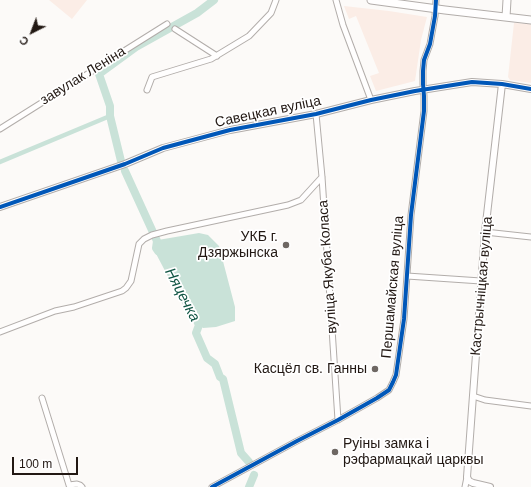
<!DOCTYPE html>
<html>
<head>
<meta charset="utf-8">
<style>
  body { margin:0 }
  #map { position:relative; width:531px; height:487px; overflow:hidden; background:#fcfaf8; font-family:Helvetica,sans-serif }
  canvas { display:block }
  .north { position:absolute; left:12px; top:12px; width:40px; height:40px; -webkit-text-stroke:3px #fff; paint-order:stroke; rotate:222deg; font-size:11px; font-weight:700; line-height:16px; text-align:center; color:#221813 }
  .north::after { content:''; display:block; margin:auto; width:14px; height:18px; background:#221813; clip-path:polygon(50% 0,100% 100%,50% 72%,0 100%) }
  .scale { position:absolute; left:12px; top:457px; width:66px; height:18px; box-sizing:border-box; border:2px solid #221813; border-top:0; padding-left:5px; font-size:12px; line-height:14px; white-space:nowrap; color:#221813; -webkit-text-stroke:3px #fff; paint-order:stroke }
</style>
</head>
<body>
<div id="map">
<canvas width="531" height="487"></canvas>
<div class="north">С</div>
<div class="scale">100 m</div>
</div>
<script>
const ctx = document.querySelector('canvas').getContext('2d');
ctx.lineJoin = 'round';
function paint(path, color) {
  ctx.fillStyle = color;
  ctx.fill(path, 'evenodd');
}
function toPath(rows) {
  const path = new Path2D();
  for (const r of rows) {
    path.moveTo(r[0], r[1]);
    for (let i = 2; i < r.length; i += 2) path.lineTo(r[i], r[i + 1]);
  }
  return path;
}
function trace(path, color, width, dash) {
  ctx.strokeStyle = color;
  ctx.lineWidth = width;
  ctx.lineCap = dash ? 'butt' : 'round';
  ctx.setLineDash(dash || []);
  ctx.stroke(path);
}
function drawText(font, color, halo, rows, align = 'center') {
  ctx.font = font + ' Helvetica,sans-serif';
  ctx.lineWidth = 3.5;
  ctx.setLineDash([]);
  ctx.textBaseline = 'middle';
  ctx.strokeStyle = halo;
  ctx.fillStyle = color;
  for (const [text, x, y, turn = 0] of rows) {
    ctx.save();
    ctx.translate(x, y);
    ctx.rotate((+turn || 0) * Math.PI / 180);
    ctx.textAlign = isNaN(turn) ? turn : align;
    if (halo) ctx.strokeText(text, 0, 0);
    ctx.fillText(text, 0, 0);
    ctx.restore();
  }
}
paint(toPath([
  [49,0,87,0,72,19],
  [344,6,389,11,427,17,421,40,415,81,376,91,370,76,379,73,356,16,349,19],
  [514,23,531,24,531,83,510,80,508,77]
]), '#fbede6');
paint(toPath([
  [199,233,208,235,219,246,235,307,235,321,216,327,203,328,198,323,191,323,183,305,153,248,158,240]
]), '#c9e2d8');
trace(toPath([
  [0,162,110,116]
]), '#c9e2d8', 4.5);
trace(toPath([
  [121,161,110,116,110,106,99,74,136,47,197,13,214,0],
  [125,171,157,241,156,248,158,251],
  [194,315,199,325,196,333,207,358,215,364,220,377,223,379,241,453,249,462],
  [249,487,254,475]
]), '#c9e2d8', 8);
const minor = toPath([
  [336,0,343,25,371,100],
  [175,29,217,56],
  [147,90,152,77,211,59,249,36,271,13,276,0],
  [316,114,322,177,338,420],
  [0,129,167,24],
  [485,232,531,237],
  [407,276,481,281],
  [0,332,55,311,74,307,122,291,126,288,131,281,139,244,144,239,152,235,167,231,288,205,301,200,322,177],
  [473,396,485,400,531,406],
  [42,398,69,485],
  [69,485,77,484,80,485,82,487],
  [212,487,297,441,338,420,377,398,389,390,393,382,396,375,404,319,411,215,424,111,424,96,423,84,423,71,424,60,430,44,435,16,436,0],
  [465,487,467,477]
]);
const tertiary = toPath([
  [0,207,125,164,163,148,230,130,316,114,371,100,415,91,472,82,502,84,531,89],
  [490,487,473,483,469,481,467,477,485,232,502,84]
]);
const secondary = toPath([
  [371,0,445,10,531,20],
  [506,17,507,0]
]);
trace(minor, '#b2adaa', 7);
trace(tertiary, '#b2adaa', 8);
trace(secondary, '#b2adaa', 9);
trace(minor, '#fffefe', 5);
trace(tertiary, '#fffefe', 6);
trace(secondary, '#fffefe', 7);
trace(toPath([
  [0,207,125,164,163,148,230,130,316,114,371,100,415,91,472,82,502,84,531,89],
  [212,487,297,441,338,420,377,398,389,390,393,382,396,375,404,319,411,215,424,111,424,96,423,84,423,71,424,60,430,44,435,16,436,0]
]), '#0057b8', 4);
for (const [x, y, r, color] of [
  [286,245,4,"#6e6763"],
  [375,369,4,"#6e6763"],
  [335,452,4,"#6e6763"]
]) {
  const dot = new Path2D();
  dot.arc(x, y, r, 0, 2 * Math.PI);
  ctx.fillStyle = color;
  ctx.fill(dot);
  trace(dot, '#fff', 1.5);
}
drawText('14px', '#221813', '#fff', [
  ["завулак Леніна",83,76,-32],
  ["Савецкая вуліца",268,112,-12],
  ["вуліца Якуба Коласа",328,267,-94],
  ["Кастрычніцкая вуліца",482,286,-85],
  ["Першамайская вуліца",393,287,-85]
]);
drawText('14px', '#221813', '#fff', [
  ["УКБ г.",278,237],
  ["Дзяржынска",278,253],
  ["Касцёл св. Ганны",367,369],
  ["Руіны замка і",343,444,"left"],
  ["рэфармацкай царквы",343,460,"left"]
], 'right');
drawText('italic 15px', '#125645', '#fff', [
  ["Няцечка",182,295,62]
]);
</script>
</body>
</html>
